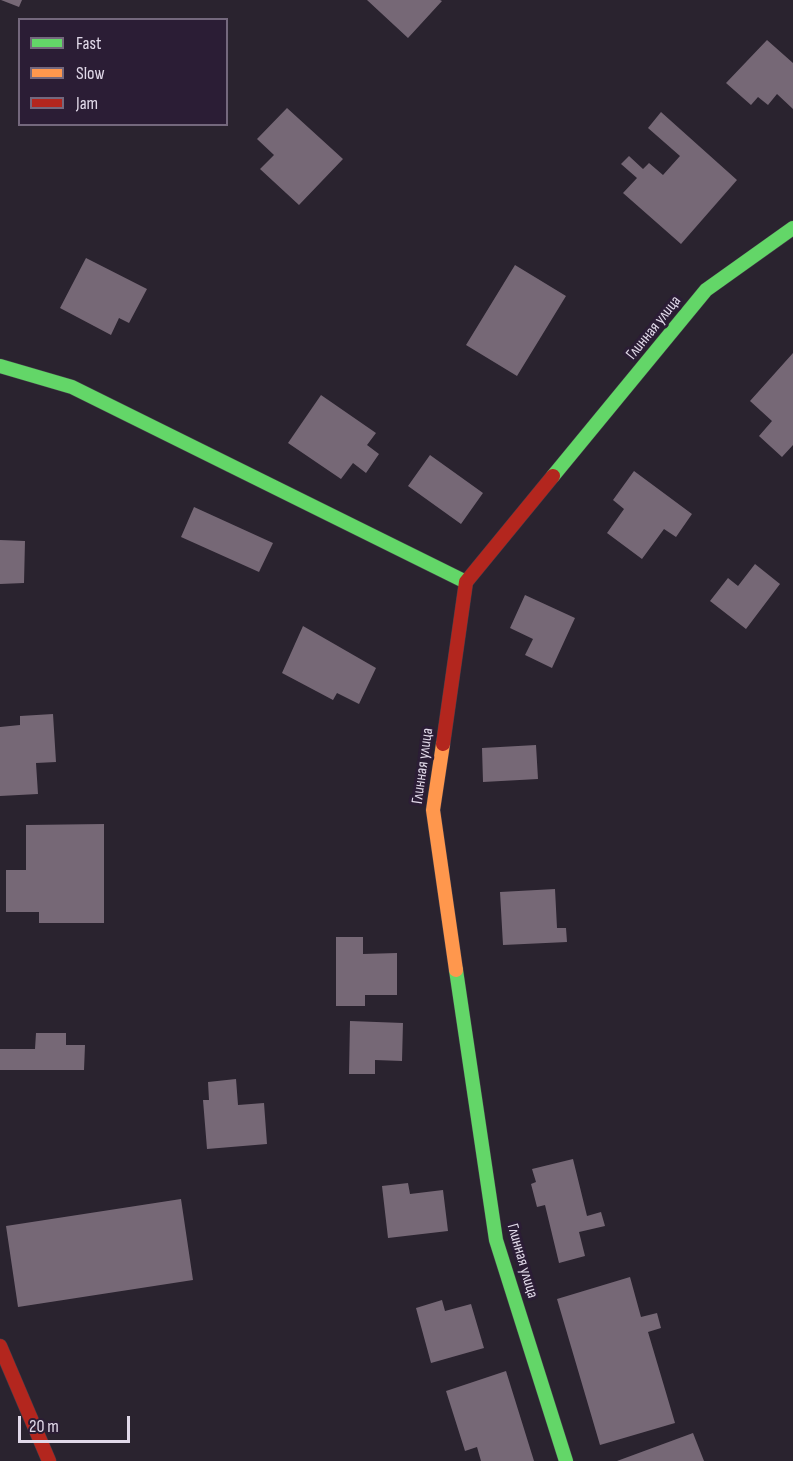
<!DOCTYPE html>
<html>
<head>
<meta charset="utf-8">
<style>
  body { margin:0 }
  #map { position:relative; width:793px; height:1461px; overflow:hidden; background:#2a232f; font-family:"Sofia Sans Condensed",sans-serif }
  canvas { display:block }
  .legend { position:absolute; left:18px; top:18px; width:210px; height:108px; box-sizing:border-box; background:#2b1d35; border:2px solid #74687d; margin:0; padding:8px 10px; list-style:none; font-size:18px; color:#e1d9e9 }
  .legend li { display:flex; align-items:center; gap:12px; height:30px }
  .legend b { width:30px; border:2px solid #74687d }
  .scale { position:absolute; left:18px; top:1416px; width:112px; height:27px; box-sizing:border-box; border:3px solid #e1d9e9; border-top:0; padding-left:8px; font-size:18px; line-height:21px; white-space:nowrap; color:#e1d9e9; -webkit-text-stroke:4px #2b1d35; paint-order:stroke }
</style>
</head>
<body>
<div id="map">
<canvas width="793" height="1461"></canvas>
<ul class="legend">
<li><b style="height:8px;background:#63d668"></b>Fast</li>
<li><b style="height:8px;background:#ff974d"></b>Slow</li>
<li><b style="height:8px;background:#b3261e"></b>Jam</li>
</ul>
<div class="scale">20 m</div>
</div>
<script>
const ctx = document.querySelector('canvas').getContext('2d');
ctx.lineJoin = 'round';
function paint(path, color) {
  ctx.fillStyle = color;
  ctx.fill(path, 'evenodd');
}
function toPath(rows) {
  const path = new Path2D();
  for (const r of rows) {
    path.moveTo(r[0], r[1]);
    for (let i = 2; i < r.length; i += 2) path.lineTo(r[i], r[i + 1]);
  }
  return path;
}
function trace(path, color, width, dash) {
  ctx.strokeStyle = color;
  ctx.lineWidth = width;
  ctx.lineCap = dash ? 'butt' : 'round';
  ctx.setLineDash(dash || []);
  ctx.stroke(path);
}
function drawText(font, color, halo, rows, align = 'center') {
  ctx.font = font + ' "Sofia Sans Condensed",sans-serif';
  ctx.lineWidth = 6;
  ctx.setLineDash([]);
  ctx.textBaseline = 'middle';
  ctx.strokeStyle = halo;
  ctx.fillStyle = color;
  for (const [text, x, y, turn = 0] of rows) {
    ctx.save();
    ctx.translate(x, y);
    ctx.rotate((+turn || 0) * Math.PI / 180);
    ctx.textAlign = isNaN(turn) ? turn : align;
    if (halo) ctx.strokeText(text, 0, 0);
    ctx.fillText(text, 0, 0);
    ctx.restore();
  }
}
paint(toPath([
  [1,0,22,0,19,7],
  [367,0,440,0,442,1,408,38],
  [767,40,793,63,793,109,777,94,768,105,758,97,751,105,726,83],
  [287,108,343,159,299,205,260,169,274,155,257,139],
  [661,112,737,180,681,244,623,193,637,178,621,164,629,156,643,169,649,163,663,175,680,156,648,128],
  [86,258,147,289,129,323,119,318,111,335,60,308],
  [515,265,566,296,517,376,466,345],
  [793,353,793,445,782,457,759,436,772,421,750,401],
  [321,395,376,433,367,445,379,454,366,473,353,463,341,479,288,443],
  [430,455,483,493,461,524,408,486],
  [634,471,692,514,676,537,664,529,642,559,607,533,624,509,613,500],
  [194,507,273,543,259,572,181,537],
  [0,540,25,541,24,583,0,584],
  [755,564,780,584,746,629,710,601,728,578,738,586],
  [525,595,575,618,552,668,525,655,533,639,510,628],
  [303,626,376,668,359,704,337,693,333,700,282,673],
  [53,714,56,762,36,763,38,794,0,796,0,727,20,725,20,716],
  [536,745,538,779,483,782,482,748],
  [104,824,104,923,39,923,39,912,6,912,6,870,26,870,26,825],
  [555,889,557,928,566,928,567,942,503,945,500,892],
  [336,937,363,937,363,954,397,953,397,995,365,995,365,1006,336,1006],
  [350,1021,403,1023,402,1061,375,1060,375,1074,349,1074],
  [36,1033,66,1033,66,1045,85,1045,84,1070,0,1070,0,1049,35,1049],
  [236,1079,238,1105,264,1103,267,1144,207,1149,203,1100,209,1100,208,1082],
  [573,1159,587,1216,601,1212,605,1226,579,1232,585,1256,559,1263,545,1205,537,1207,531,1184,536,1182,532,1169],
  [408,1183,410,1194,443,1190,448,1231,388,1238,382,1186],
  [181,1199,193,1280,18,1307,6,1226],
  [630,1277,641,1317,657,1313,661,1328,648,1332,675,1423,600,1445,557,1299],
  [442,1300,445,1311,471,1304,484,1348,431,1363,416,1308],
  [506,1371,534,1461,481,1461,477,1447,465,1451,446,1391],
  [693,1433,704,1461,617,1461]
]), '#766876');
const fast = toPath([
  [0,366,72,387,466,582],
  [553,476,706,290,793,228],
  [456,970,496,1240,566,1461]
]);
const slow = toPath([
  [443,744,433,810,456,970]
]);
const jam = toPath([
  [443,744,466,582,553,476],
  [0,1346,49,1461]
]);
trace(fast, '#443e49', 15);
trace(slow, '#443e49', 15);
trace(jam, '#443e49', 15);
trace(fast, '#63d668', 14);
trace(slow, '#ff974d', 14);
trace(jam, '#b3261e', 14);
drawText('16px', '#e1d9e9', '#2b1d35', [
  ["Глинная улица",654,328,-51],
  ["Глинная улица",423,766,-82],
  ["Глинная улица",522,1261,74]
]);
</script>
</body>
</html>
